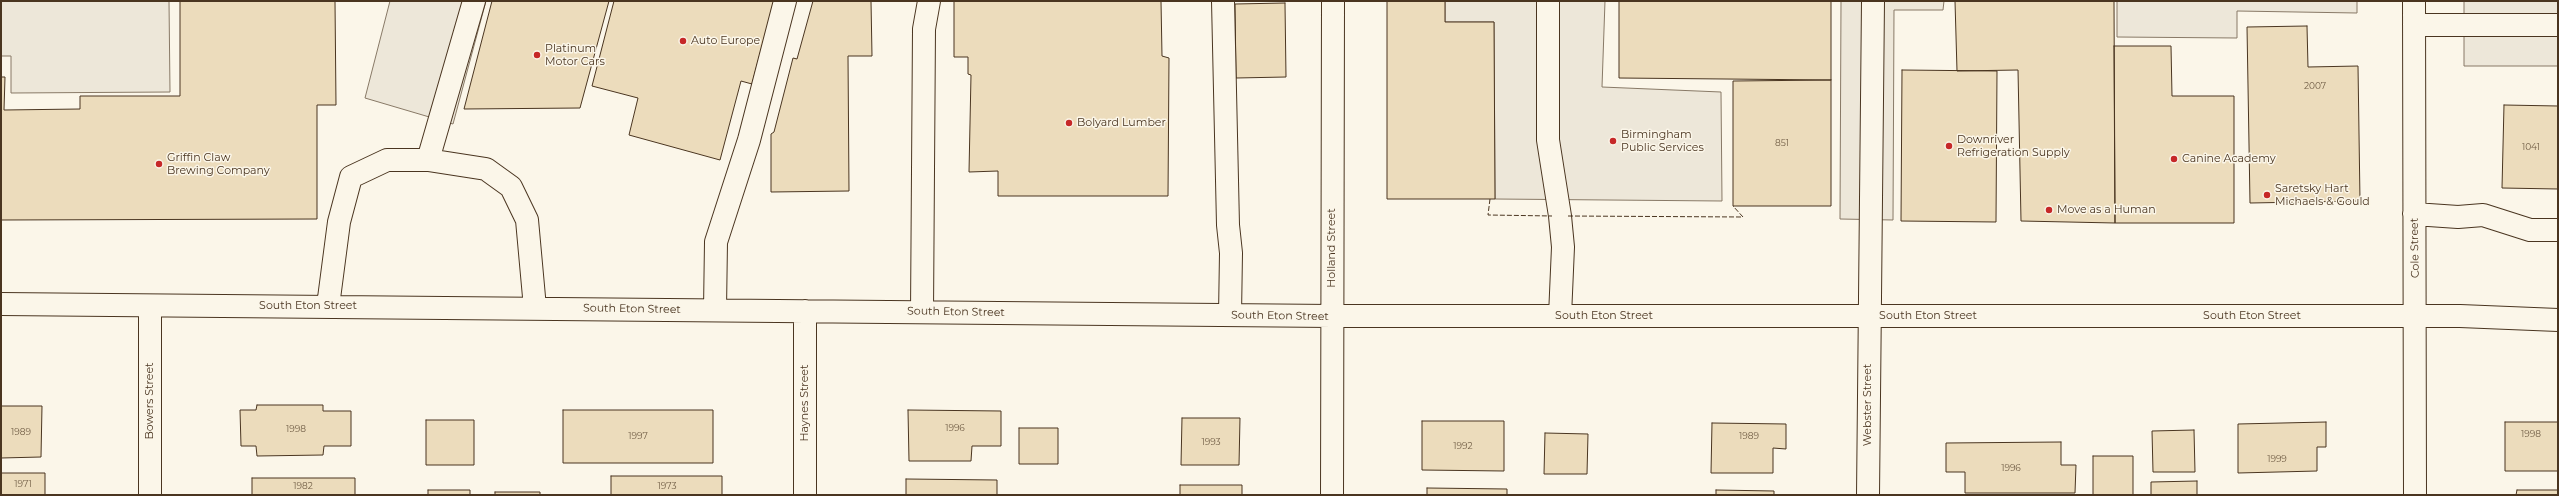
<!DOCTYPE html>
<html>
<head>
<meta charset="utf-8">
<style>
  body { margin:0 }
  #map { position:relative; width:2559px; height:496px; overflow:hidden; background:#fbf6e9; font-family:Montserrat,sans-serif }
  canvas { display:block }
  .frame { position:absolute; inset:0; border:2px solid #4a3520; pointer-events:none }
</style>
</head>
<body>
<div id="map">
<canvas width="2559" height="496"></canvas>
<div class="frame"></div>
</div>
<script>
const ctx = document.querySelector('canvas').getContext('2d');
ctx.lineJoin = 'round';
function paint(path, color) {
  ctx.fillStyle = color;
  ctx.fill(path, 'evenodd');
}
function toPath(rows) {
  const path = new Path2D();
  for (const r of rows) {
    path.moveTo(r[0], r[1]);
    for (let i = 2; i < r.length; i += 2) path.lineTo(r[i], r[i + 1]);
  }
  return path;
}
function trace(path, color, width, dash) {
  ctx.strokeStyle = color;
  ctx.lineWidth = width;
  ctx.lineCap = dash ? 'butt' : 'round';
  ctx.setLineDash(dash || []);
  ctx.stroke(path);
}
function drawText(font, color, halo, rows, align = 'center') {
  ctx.font = font + ' Montserrat,sans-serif';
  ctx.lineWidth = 3;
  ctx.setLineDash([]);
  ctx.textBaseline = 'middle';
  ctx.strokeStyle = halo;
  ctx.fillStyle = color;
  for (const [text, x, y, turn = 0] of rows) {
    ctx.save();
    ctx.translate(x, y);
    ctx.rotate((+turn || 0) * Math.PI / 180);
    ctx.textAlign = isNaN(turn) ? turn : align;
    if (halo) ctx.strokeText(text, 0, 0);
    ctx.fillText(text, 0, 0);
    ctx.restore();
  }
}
const parking = toPath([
  [1,1,169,1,170,92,11,93,11,56,1,56,1,1],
  [390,1,486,1,453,124,365,98,390,1],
  [1445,1,1605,1,1602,87,1721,92,1722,201,1495,199,1494,22,1445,22,1445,1],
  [1841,1,1944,1,1943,10,1894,10,1893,220,1840,219,1841,1],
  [2117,1,2357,1,2357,13,2237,11,2237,38,2117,37,2117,1],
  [2464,1,2558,1,2558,66,2464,66,2464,1]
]);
paint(parking, '#ede7d9');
trace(parking, '#887966', 1);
const building = toPath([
  [180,1,335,1,336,105,317,105,317,219,1,220,1,77,5,77,4,110,80,109,80,96,180,96,180,1],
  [492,1,609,1,580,108,464,109,492,1],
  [614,1,774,1,752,84,741,81,720,160,629,135,638,98,592,86,614,1],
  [813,1,871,1,872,56,848,56,849,191,771,192,771,134,774,132,793,58,797,59,813,1],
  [954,1,1161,1,1162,56,1169,58,1168,196,998,196,998,171,969,172,971,75,968,74,968,57,954,57,954,1],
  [1387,1,1445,1,1445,22,1494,22,1495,199,1387,199,1387,1],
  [1619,1,1831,1,1831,80,1619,78,1619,1],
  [1955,1,2114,1,2115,223,2021,221,2018,70,1957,71,1955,1],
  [1285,3,1286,77,1236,78,1235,4,1285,3],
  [2307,26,2308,67,2358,66,2360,201,2250,203,2247,27,2307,26],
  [2114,46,2171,46,2172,96,2234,96,2234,223,2115,223,2114,46],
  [1902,70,1997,71,1996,222,1901,221,1902,70],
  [1831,80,1831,206,1733,206,1733,81,1831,80],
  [2504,105,2558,106,2558,189,2502,188,2504,105],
  [257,405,323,405,323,411,351,411,351,446,324,446,323,455,257,456,256,446,241,446,240,410,256,410,257,405],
  [1,406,42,406,41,457,1,458,1,406],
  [563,410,713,410,713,463,563,463,563,410],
  [908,410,1001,411,1001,446,972,446,971,461,909,461,908,410],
  [1182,418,1240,418,1239,465,1181,465,1182,418],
  [426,420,474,420,474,465,426,465,426,420],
  [1422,421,1504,421,1504,471,1422,470,1422,421],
  [2326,422,2326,447,2317,447,2317,471,2238,473,2238,424,2326,422],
  [2505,422,2558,422,2558,471,2505,471,2505,422],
  [1712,423,1786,424,1786,449,1773,448,1773,473,1711,473,1712,423],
  [1019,428,1058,428,1058,464,1019,464,1019,428],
  [2194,430,2195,472,2153,472,2152,431,2194,430],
  [1545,433,1588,434,1587,474,1544,474,1545,433],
  [2061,442,2061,465,2076,465,2075,493,1965,493,1965,472,1946,472,1946,443,2061,442],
  [2093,456,2133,456,2133,495,2093,495,2093,456],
  [1,473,45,473,45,495,1,495,1,473],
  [611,476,722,476,722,495,611,495,611,476],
  [252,478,355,478,355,495,252,495,252,478],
  [906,479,997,480,997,495,906,495,906,479],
  [2197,481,2197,495,2151,495,2151,482,2197,481],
  [1180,485,1242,485,1242,495,1180,495,1180,485],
  [1427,488,1507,489,1507,495,1427,495,1427,488],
  [428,490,470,490,470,495,428,495,428,490],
  [1716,490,1774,491,1774,495,1716,495,1716,490],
  [2517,490,2558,490,2558,495,2516,495,2517,490],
  [495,492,540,492,540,495,495,495,495,492]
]);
paint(building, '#ecdcbc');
trace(building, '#4a3520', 1);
const minor = toPath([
  [1223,1,1228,225,1231,253,1230,315],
  [1548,1,1548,140,1560,216,1563,247,1560,316],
  [2414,1,2415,495],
  [2414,25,2558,25],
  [428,160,474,1],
  [2414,214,2458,217,2483,215,2530,230,2558,230],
  [1,304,1332,316,2460,316,2558,320],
  [150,306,150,495],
  [328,306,339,222,351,177,387,160,428,160,486,169,511,187,527,220,535,308],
  [715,309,716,242,749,140,785,1],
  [922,312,924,29,929,1],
  [805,495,805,311],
  [1332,495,1333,1],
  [1868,495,1873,1]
]);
trace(minor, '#4a3520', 24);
trace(minor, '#fbf6e9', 22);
trace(toPath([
  [1490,199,1488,215,1552,216],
  [1568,216,1743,217,1733,206]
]), '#4a3520', 1, [5, 2]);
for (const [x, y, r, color] of [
  [683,41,4,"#c62828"],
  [537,55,4,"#c62828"],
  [1069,123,4,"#c62828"],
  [1613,141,4,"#c62828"],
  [1949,146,4,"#c62828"],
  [2174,159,4,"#c62828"],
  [159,164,4,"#c62828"],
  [2267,195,4,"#c62828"],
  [2049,210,4,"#c62828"]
]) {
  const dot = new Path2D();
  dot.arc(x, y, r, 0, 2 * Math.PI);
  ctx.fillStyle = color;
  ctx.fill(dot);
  trace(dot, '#fbf6e9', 1.5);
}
drawText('9px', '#725f47', null, [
  ["2007",2315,86],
  ["851",1782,143],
  ["1041",2531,147],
  ["1996",955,428],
  ["1998",296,429],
  ["1989",21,432],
  ["1998",2531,434],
  ["1997",638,436],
  ["1989",1749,436],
  ["1993",1211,442],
  ["1992",1463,446],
  ["1999",2277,459],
  ["1996",2011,468],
  ["1971",23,484],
  ["1982",303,486],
  ["1973",667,486]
]);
drawText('11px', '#4a3520', '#fbf6e9', [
  ["Auto Europe",691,41],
  ["Platinum",545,49],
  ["Motor Cars",545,62],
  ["Bolyard Lumber",1077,123],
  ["Birmingham",1621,135],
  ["Public Services",1621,148],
  ["Downriver",1957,140],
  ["Refrigeration Supply",1957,153],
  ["Griffin Claw",167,158],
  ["Brewing Company",167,171],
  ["Canine Academy",2182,159],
  ["Saretsky Hart",2275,189],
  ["Michaels & Gould",2275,202],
  ["Move as a Human",2057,210]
], 'left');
drawText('11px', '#4a3520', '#fbf6e9', [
  ["Holland Street",1332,248,-90],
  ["Cole Street",2415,248,-91],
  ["South Eton Street",308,306],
  ["South Eton Street",632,309,1],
  ["South Eton Street",956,312,1],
  ["South Eton Street",1280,316,1],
  ["South Eton Street",1604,316],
  ["South Eton Street",1928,316],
  ["South Eton Street",2252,316],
  ["Bowers Street",150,401,-90],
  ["Haynes Street",805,403,-90],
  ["Webster Street",1868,405,-90]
]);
</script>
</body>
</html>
